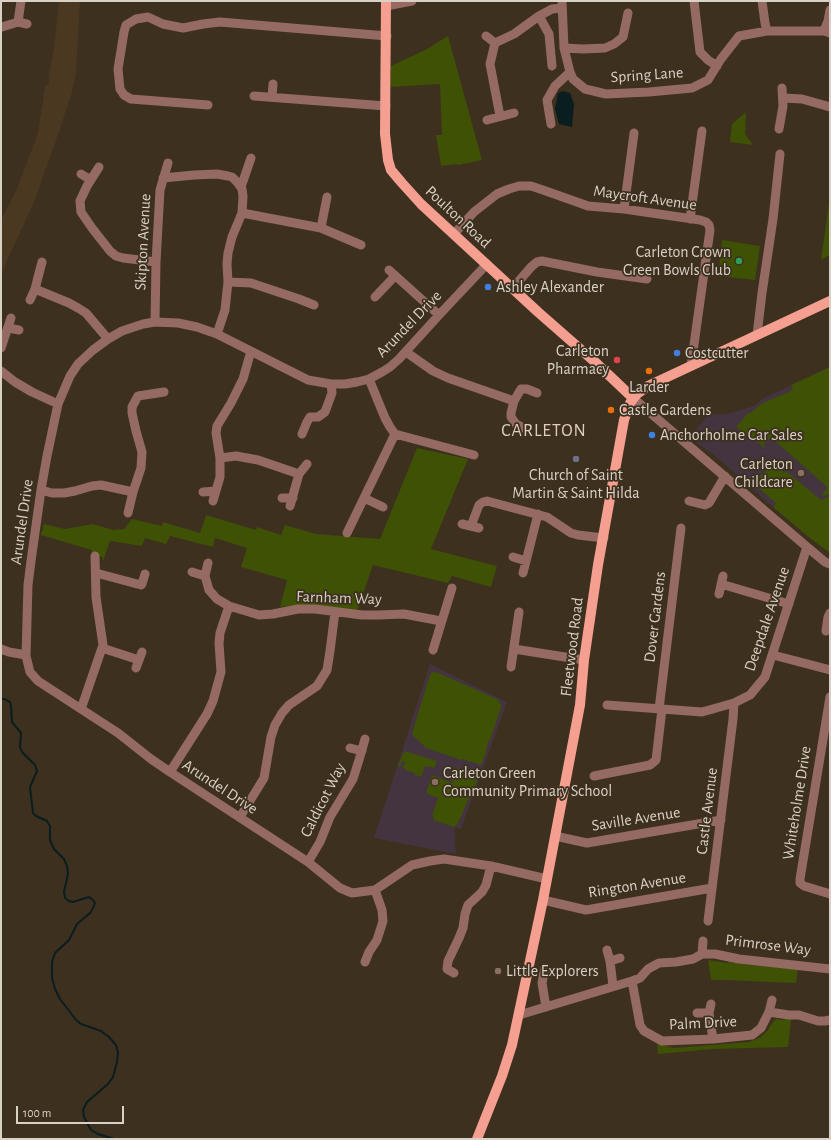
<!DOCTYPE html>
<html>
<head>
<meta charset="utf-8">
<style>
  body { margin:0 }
  #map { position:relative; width:831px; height:1140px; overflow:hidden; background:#3d301f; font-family:"Alegreya Sans",sans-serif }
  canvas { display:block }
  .frame { position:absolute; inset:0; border:2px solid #d9d1c6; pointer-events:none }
  .scale { position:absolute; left:16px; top:1106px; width:108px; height:18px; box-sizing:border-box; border:2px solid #d9d1c6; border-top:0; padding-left:5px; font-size:12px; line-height:14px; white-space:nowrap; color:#d9d1c6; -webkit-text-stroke:3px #3d301f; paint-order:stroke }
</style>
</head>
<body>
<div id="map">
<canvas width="831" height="1140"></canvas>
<div class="frame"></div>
<div class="scale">100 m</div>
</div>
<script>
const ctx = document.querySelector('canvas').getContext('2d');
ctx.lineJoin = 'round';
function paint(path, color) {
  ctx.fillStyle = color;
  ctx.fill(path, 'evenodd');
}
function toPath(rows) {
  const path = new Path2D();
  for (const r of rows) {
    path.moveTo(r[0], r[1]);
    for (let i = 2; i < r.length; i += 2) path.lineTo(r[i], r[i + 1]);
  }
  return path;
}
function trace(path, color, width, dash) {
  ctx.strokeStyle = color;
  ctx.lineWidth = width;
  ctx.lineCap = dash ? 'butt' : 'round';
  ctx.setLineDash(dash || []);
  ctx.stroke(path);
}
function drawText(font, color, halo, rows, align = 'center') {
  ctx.font = font + ' "Alegreya Sans",sans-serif';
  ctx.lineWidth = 3.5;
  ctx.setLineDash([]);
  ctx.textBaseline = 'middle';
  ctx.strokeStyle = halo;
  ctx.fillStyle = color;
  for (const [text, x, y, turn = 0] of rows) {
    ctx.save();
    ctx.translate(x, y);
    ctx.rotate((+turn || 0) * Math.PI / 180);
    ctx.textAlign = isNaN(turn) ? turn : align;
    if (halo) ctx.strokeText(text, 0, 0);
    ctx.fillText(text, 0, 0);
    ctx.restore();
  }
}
paint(toPath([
  [59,1,80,1,76,72,72,92,60,129,34,202,1,274,1,220,17,189,38,133,45,87,49,83,49,75,54,48]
]), '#4a3821');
paint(toPath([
  [830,367,830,496,784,517,713,454,689,438,709,414,727,414,754,406,762,399],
  [430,664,507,702,461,829,454,827,456,854,374,838]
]), '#443440');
paint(toPath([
  [448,36,482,160,458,165,457,164,441,166,436,135,442,135,440,84,391,87,391,66,427,49],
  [746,112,745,134,753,145,730,142,732,124],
  [830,196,830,255,821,260],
  [722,240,760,246,755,280,718,276],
  [830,367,830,494,822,496,821,495,827,489,826,486,774,440,773,442,769,439,763,445,765,447,764,448,749,434,747,436,736,427,749,412,751,413,761,404,793,390,791,385],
  [417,448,468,459,431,549,497,566,491,587,452,576,448,583,373,565,357,611,299,605,280,607,287,580,241,567,247,548,215,538,213,547,170,536,166,544,145,538,142,546,110,541,103,561,102,557,91,554,92,550,41,535,44,524,65,529,93,524,113,530,124,529,132,519,162,526,163,522,200,533,206,515,256,530,257,527,281,535,285,525,316,534,380,539],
  [772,463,777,468,778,467,780,468,779,469,784,473,786,471,821,500,830,496,830,553,811,539,773,507,776,503,754,484],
  [432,672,436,672,497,699,501,704,501,708,490,740,488,741,486,753,481,765,463,759,461,760,426,748,420,742,413,736,412,733,430,675],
  [405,751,437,761,434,768,425,766,421,777,414,775,415,773,405,770,406,769,403,768,405,762,402,761,400,767,398,766,403,753,404,753],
  [457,767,479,774,474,790,471,789,469,798,458,823,454,827,433,820,434,817,432,816,438,798,426,793,432,775,452,783],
  [708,960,727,963,729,962,749,965,765,966,798,969,796,983,726,980,711,980],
  [785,1018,790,1018,791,1020,788,1047,713,1049,658,1054,657,1044,674,1048,749,1042,761,1037,767,1031,773,1022,776,1019,783,1020]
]), '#3e5104');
paint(toPath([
  [563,91,570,93,574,104,572,127,559,124,555,109,558,93]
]), '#0a1d1f');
trace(toPath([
  [1,464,1,470],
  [1,699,5,699,10,702,11,706,12,722,21,733,20,747,22,752,35,765,37,771,30,787,33,813,36,816,47,821,50,826,50,840,54,849,64,859,67,866,68,874,64,892,65,898,69,901,73,902,89,897,93,900,95,903,93,908,90,913,77,924,69,940,55,953,52,962,52,978,55,989,60,999,76,1020,81,1024,101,1031,109,1037,116,1045,118,1052,117,1062,113,1077,108,1084,87,1102,83,1110,84,1117,91,1130,98,1134,114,1139]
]), '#0a1d1f', 2);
trace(toPath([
  [562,1,564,48,570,72,573,79,585,89,606,94,649,92,692,88,708,80,721,59,739,36,767,31,824,31,830,33],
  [694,1,700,52,708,60,717,66],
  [762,1,765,23,767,31],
  [386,6,412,1],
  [539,16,549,34,552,66],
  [18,22,21,1],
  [2,27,18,22,27,24],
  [824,31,828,21,830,10],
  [486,36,495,43],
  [564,48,583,49,605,48,614,44,623,37,628,13],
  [254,96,386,106],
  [272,97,273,84],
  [783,98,802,99,830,107],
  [208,105,131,99,124,95,120,89,118,69,124,32,126,25,136,19,148,17,163,24,183,28,203,24,220,22,387,36],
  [500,116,490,64,495,43,514,34,539,16,552,9,562,8],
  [487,120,514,113],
  [551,124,547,100,555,86,570,72],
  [779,129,783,106,782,88],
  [99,167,87,186,80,201,81,212,92,228,110,251,116,256,123,258,156,262],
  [81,174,91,180],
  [163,178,194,175,217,174,228,176,232,177,237,182,242,189,243,196,242,213,232,237,228,253,227,264,228,282,225,310,217,334],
  [241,187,251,158],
  [624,209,634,133],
  [242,213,321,228,361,245],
  [690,219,702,131],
  [321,228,327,197],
  [454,234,474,212,497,194,509,189,519,186,531,186,543,190,588,206,624,209,700,220,706,222,709,225,710,230,691,366],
  [42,262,35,289,69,303,78,308,86,313,108,339],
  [487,264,439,315,399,359,390,367,382,372,369,379,357,382,345,384,331,384,308,380,217,334,197,327,178,323,155,322,143,324,122,331,108,339,93,350,78,364,70,376,58,404,47,456,41,490,31,561,28,585,26,656,30,672,38,681,118,733,151,759,170,772,308,862,340,888,352,893,375,890,412,865,430,861,444,859,491,866,547,879],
  [389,270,439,315],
  [228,282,251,283,299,299,314,305],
  [513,288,531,267,537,262,542,261,597,272,647,279],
  [375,297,395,276],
  [30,300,35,289],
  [155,322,156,262,160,190,168,163],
  [8,328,19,330],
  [757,335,762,293,773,219,780,154],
  [1,348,11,318],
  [406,352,433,371,448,378,514,401],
  [1,371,15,382,32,392,58,404],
  [369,379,385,418,390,427,395,434,474,455],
  [633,398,807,547,825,562,830,564],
  [523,428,516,424,511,417,511,413,514,401,521,389,527,389,537,393],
  [302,434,307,422,310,417,318,417,325,412,332,393,331,384],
  [220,458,236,456,258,460,299,474],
  [41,490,52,493,64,493,75,491,92,486,101,485,133,492],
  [203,492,216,491],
  [282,498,293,498],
  [364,498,383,507],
  [213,501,220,477,220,458,216,433,217,426,231,403,243,379,251,351],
  [689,501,705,505,709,503,725,476],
  [290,506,299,474,307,464],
  [128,513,133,492,141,468,142,452,136,431,132,413,132,407,138,396,164,392],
  [462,524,479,528],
  [471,526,479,505,483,502,487,501,547,517,571,533,578,535,604,538],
  [347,533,395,434],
  [513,557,526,561],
  [208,563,205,576,209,590,217,599,229,606,259,615,273,614,298,609,315,609,362,615,378,615,404,614,441,621],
  [192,572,205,576],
  [96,573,141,585,142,584,145,574],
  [523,573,538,514],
  [721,584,789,604],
  [719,594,723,576],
  [826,631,828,617,830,613],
  [102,648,139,660],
  [1,649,9,652,26,655],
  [514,649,584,660],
  [433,650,452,588],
  [773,655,830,670],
  [511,667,519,612],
  [136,668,142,652],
  [830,697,800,879,800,883,804,886,830,894],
  [607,705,702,712,734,703,750,695,765,677,807,547],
  [81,709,103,645,96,597,95,556],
  [659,709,681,528],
  [350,748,362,751],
  [170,772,207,714,213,701,221,672,219,643,220,633,229,606],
  [594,776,650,765,656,760,662,709],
  [240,817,264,778,271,737,275,725,282,713,289,705,317,686,327,670,330,651,335,612],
  [555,836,587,843,721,820],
  [308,862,320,842,330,817,353,779,359,760,365,739],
  [543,900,586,910,712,888],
  [708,921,733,719,734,703],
  [607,950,610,961,613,986],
  [702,954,703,941],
  [610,961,620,958],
  [365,962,369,952,377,940,383,921,382,910,375,890],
  [545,968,542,983,546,1007],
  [454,973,447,969,448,961,459,938,463,928,465,914,468,905,482,892,486,885,491,866],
  [632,981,640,1025,644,1031,662,1041,713,1039,752,1035,761,1028,769,1012,772,1000],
  [711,1004,709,1013,713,1039],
  [769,1012,789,1015,799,1015,818,1021,825,1021,830,1020],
  [697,1013,709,1013],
  [519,1015,632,981,640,978,648,969,659,963,676,962,693,959,702,954,715,954,739,959,830,969]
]), '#946a62', 9);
trace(toPath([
  [386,1,385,134,388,160,391,170,402,183,421,204,538,312,595,362,633,398],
  [477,1139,502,1076,512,1045,543,900,580,705,584,660,598,565,624,420,630,403,637,394,648,386,830,301]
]), '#f59f90', 10);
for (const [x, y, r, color] of [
  [739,261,4,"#2e9e5b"],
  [488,287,4,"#3f7fe0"],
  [677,353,4,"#3f7fe0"],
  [617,360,4,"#e0444e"],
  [649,371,4,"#e8710a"],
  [611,410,4,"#e8710a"],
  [652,435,4,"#3f7fe0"],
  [576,459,4,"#6b7280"],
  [801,473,4,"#8d6e63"],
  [435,782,4,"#8d6e63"],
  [498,971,4,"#8d6e63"]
]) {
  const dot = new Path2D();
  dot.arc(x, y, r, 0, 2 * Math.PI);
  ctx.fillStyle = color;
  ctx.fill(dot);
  trace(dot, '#3d301f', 1.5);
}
drawText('16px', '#d9d1c6', '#3d301f', [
  ["Spring Lane",647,75,-4],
  ["Maycroft Avenue",645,198,8],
  ["Poulton Road",458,217,43],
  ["Skipton Avenue",143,242,-87],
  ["Arundel Drive",409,324,-46],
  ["Arundel Drive",22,522,-82],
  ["Farnham Way",339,598,2],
  ["Dover Gardens",655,617,-83],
  ["Deepdale Avenue",767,619,-71],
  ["Fleetwood Road",572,647,-83],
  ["Arundel Drive",220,787,33],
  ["Caldicot Way",323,800,-63],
  ["Whiteholme Drive",797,803,-81],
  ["Castle Avenue",707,811,-83],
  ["Saville Avenue",636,819,-9],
  ["Rington Avenue",637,885,-9],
  ["Primrose Way",768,945,7],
  ["Palm Drive",703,1023,-3]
]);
drawText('16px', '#d9d1c6', '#3d301f', [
  ["Carleton Crown",731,252,"right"],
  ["Green Bowls Club",731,270,"right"],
  ["Ashley Alexander",496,287],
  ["Carleton",609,351,"right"],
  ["Pharmacy",609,369,"right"],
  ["Costcutter",685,353],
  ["Larder",649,387,"center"],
  ["Castle Gardens",619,410],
  ["Anchorholme Car Sales",660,435],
  ["Carleton",793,464,"right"],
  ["Childcare",793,482,"right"],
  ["Church of Saint",576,475,"center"],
  ["Martin & Saint Hilda",576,493,"center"],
  ["Carleton Green",443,773],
  ["Community Primary School",443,791],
  ["Little Explorers",506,971]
], 'left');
ctx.letterSpacing = '1px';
drawText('18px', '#dfceb9', '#3d301f', [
  ["CARLETON",544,431]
]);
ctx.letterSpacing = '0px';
</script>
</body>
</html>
